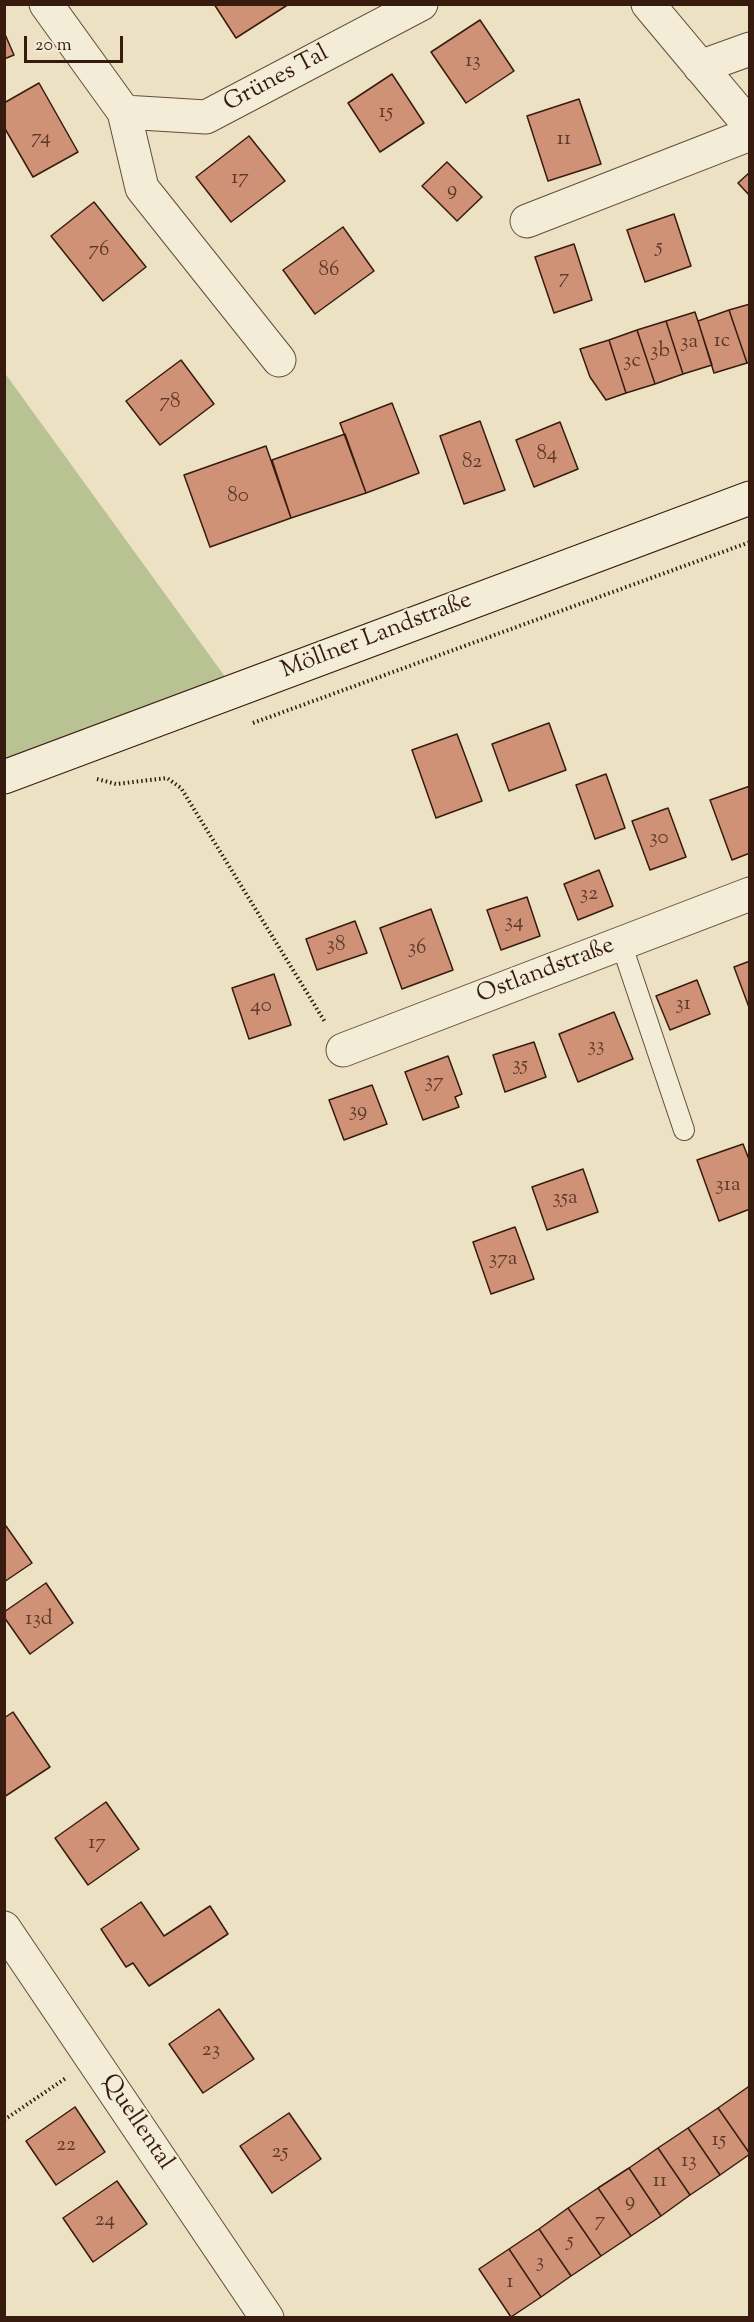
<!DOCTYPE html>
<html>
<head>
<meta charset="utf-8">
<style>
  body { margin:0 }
  #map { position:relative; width:754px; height:2322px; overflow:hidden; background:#ece1c2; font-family:"Sorts Mill Goudy",serif }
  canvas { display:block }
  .frame { position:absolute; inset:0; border:6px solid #371b0f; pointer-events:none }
  .scale { position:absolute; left:24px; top:36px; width:99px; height:27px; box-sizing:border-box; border:3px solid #371b0f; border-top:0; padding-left:8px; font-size:18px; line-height:21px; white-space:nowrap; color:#371b0f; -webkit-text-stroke:4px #f3ecd7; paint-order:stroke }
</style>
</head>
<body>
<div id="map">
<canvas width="754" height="2322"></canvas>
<div class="frame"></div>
<div class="scale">20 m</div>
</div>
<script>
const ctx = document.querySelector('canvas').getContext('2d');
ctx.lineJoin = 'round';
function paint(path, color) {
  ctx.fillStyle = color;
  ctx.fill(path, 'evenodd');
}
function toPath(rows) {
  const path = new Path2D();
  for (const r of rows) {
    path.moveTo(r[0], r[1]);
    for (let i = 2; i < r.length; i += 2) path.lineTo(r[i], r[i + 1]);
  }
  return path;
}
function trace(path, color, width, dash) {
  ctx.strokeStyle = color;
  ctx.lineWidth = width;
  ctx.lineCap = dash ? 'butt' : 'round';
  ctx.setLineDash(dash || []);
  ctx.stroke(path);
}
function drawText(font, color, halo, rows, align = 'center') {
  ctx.font = font + ' "Sorts Mill Goudy",serif';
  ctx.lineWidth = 4.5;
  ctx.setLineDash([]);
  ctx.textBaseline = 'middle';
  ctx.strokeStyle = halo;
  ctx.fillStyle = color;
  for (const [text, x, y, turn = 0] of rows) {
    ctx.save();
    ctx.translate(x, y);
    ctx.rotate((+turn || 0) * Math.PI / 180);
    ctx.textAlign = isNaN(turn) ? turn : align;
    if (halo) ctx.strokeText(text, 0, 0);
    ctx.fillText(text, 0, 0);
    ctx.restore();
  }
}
paint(toPath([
  [4,372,226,678,4,764]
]), '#b9c292');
const building = toPath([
  [214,4,289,4,236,38,214,4],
  [480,20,514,71,466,103,431,52,480,20],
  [4,32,14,55,4,59,4,32],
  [392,74,424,123,380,152,348,103,392,74],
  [39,83,78,152,33,177,4,127,4,103,39,83],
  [579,99,601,164,548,181,527,116,579,99],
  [249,136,285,181,231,222,196,177,249,136],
  [447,162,482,197,457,221,422,186,447,162],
  [750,172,750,196,738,183,750,172],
  [94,202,146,267,103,301,51,236,94,202],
  [674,214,691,266,645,282,627,230,674,214],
  [343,227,374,271,315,314,283,270,343,227],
  [574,244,592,300,554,313,535,257,574,244],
  [750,304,750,362,747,363,729,310,750,304],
  [729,310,747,363,714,373,698,321,729,310],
  [695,312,712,365,683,374,666,321,695,312],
  [666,321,683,374,655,384,637,330,666,321],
  [637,330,655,384,626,393,609,340,637,330],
  [609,340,626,393,606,400,590,377,580,349,609,340],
  [181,360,214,404,160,445,126,401,181,360],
  [392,403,419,473,366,493,340,423,392,403],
  [480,421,505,490,464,504,440,436,480,421],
  [560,422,578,469,534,487,516,440,560,422],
  [345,434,366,493,291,518,272,460,345,434],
  [266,446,291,518,210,547,184,475,266,446],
  [549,723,566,770,509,791,492,744,549,723],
  [457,734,482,801,436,818,412,750,457,734],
  [606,774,625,828,595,839,576,785,606,774],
  [750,786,750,853,732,860,710,800,750,786],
  [668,808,686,857,650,870,632,821,668,808],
  [599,870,613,906,578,920,564,884,599,870],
  [527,897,540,936,501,950,487,910,527,897],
  [431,909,453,970,402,989,380,928,431,909],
  [355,921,367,953,317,970,306,939,355,921],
  [750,961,750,1010,734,967,750,961],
  [274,974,291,1025,249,1039,232,988,274,974],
  [697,980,710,1014,670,1030,656,996,697,980],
  [614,1012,633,1059,578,1082,559,1034,614,1012],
  [534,1042,546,1077,505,1092,493,1055,534,1042],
  [448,1056,462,1094,455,1097,459,1107,423,1120,405,1072,448,1056],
  [372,1085,387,1124,344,1140,329,1100,372,1085],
  [743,1144,750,1162,750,1209,719,1221,697,1160,743,1144],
  [583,1169,598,1212,547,1230,532,1187,583,1169],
  [515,1227,534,1279,491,1294,473,1242,515,1227],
  [6,1526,32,1563,4,1582,4,1527,6,1526],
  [46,1583,73,1623,30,1654,4,1617,4,1612,46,1583],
  [13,1712,50,1767,4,1797,4,1718,13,1712],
  [106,1802,139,1849,88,1885,55,1838,106,1802],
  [141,1902,164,1936,210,1906,228,1934,149,1986,133,1963,126,1967,101,1929,141,1902],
  [219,2009,254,2059,203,2093,169,2044,219,2009],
  [748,2087,750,2090,750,2154,718,2108,748,2087],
  [75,2107,105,2152,56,2185,26,2141,75,2107],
  [718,2108,750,2154,720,2175,688,2128,718,2108],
  [289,2113,321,2159,272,2193,240,2146,289,2113],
  [688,2128,720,2175,690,2195,658,2148,688,2128],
  [658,2148,690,2195,661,2216,629,2168,658,2148],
  [629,2168,661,2216,631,2236,598,2188,629,2168],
  [117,2181,147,2224,93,2262,63,2218,117,2181],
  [598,2188,631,2236,601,2256,568,2208,598,2188],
  [568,2208,601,2256,571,2276,539,2229,568,2208],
  [539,2229,571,2276,541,2297,509,2249,539,2229],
  [509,2249,541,2297,511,2317,479,2269,509,2249]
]);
paint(building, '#d09276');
trace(building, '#371b0f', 1.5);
const service = toPath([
  [621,943,684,1130]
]);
const minor = toPath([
  [46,4,124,112,206,117,421,4],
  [648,4,750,126],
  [700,67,750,49],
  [124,112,142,188,279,360],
  [527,221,750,134],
  [343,1050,750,894],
  [4,1928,267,2318]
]);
const secondary = toPath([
  [4,777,750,498]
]);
trace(service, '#644c3c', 22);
trace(minor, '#644c3c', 35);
trace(secondary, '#371b0f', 35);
trace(toPath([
  [253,723,750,542],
  [97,779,116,784,167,778,181,788,325,1022],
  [4,2120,66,2078]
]), '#371b0f', 4, [1.5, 3]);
trace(service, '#f3ecd7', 20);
trace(minor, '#f3ecd7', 33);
trace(secondary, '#f3ecd7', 33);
drawText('21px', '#5d3929', null, [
  ["13",473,62],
  ["15",386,113],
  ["74",41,139],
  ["11",564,140],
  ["17",240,179],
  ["9",452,191],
  ["5",659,248],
  ["76",99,251],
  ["86",329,271],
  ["7",564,279],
  ["1c",722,342],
  ["3a",689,343],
  ["3b",660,352],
  ["3c",632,362],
  ["78",170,403],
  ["84",547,455],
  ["82",472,463],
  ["80",238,497],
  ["30",659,839],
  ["32",589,895],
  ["34",514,923],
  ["38",336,946],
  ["36",417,949],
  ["31",683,1005],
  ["40",261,1007],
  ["33",596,1047],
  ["35",520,1066],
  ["37",434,1083],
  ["39",358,1112],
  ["31a",728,1186],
  ["35a",565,1199],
  ["37a",503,1260],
  ["13d",39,1620],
  ["17",97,1844],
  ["23",211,2051],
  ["15",719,2141],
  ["22",66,2146],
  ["25",280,2153],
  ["13",689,2162],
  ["11",660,2182],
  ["9",630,2202],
  ["24",105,2221],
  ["7",600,2222],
  ["5",570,2242],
  ["3",540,2263],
  ["1",510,2283]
]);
drawText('24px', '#371b0f', '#f3ecd7', [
  ["Grünes Tal",277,80,-28],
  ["Möllner Landstraße",377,637,-21],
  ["Ostlandstraße",546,972,-21],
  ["Quellental",136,2123,56]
]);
</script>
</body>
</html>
